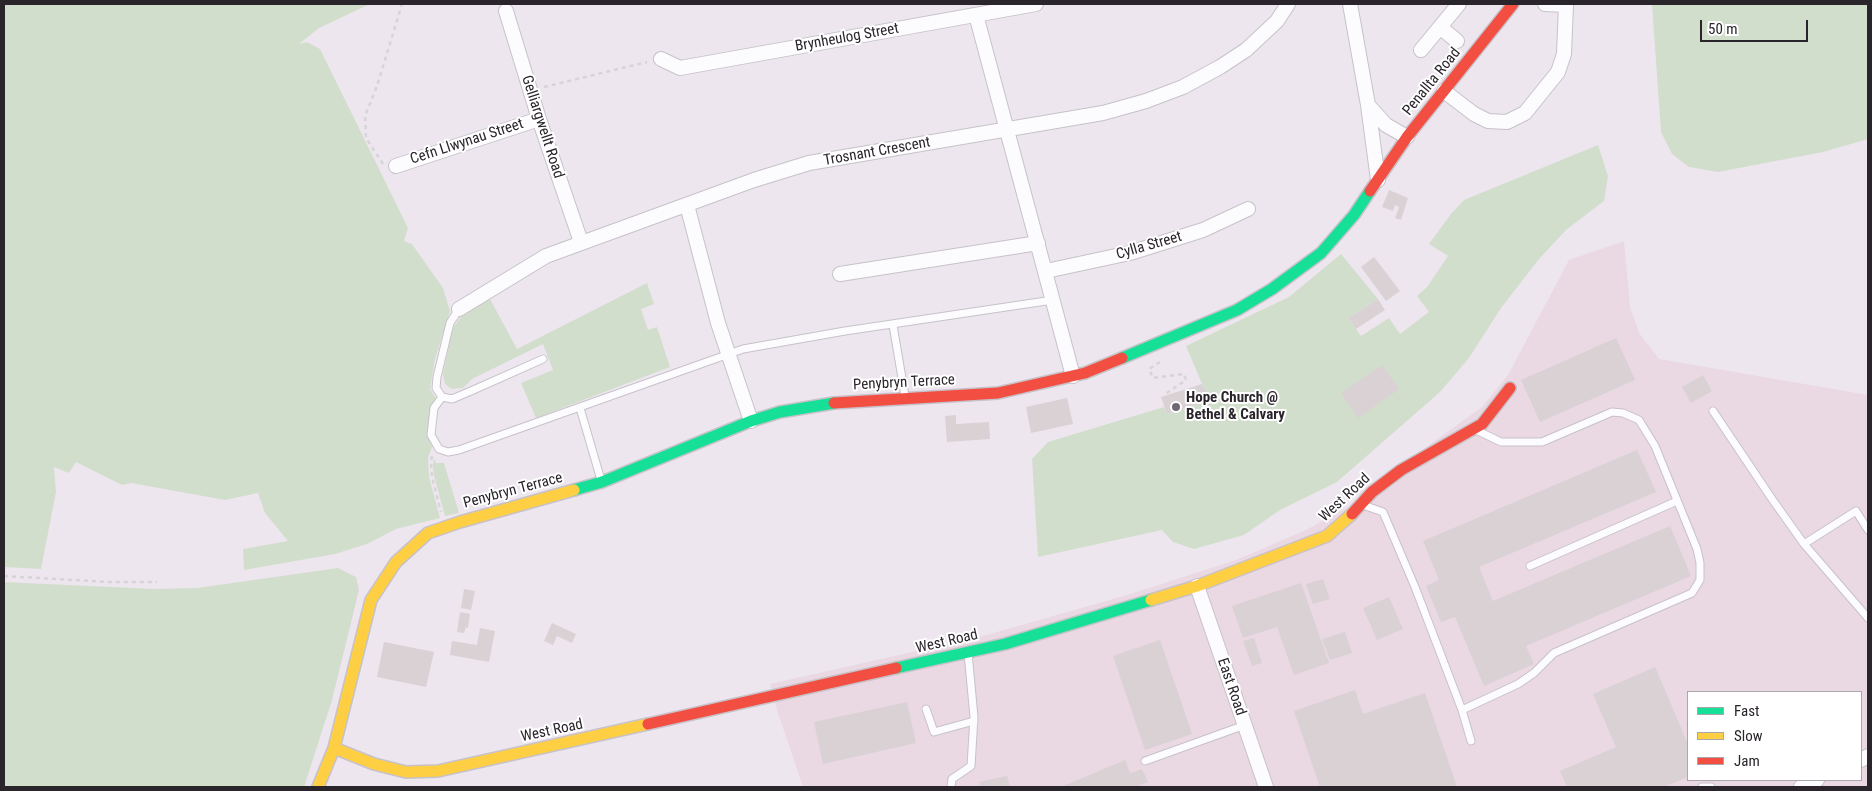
<!DOCTYPE html>
<html>
<head>
<meta charset="utf-8">
<style>
  body { margin:0 }
  #map { position:relative; width:1872px; height:791px; overflow:hidden; background:#ede6ef; font-family:"Roboto Condensed",sans-serif }
  canvas { display:block }
  .frame { position:absolute; inset:0; border:5px solid #2a242b; pointer-events:none }
  .legend { position:absolute; left:1687px; top:691px; width:175px; height:90px; box-sizing:border-box; background:#fff; border:1px solid #aaa7aa; margin:0; padding:6px 9px; list-style:none; font-size:15px; color:#2a242b }
  .legend li { display:flex; align-items:center; gap:10px; height:25px }
  .legend b { width:25px; border:1px solid #aaa7aa }
  .scale { position:absolute; left:1700px; top:20px; width:108px; height:22px; box-sizing:border-box; border:2px solid #2a242b; border-top:0; padding-left:6px; font-size:15px; line-height:18px; white-space:nowrap; color:#2a242b; -webkit-text-stroke:4px #fff; paint-order:stroke }
</style>
</head>
<body>
<div id="map">
<canvas width="1872" height="791"></canvas>
<div class="frame"></div>
<ul class="legend">
<li><b style="height:6px;background:#16e098"></b>Fast</li>
<li><b style="height:6px;background:#ffcf43"></b>Slow</li>
<li><b style="height:6px;background:#f24e42"></b>Jam</li>
</ul>
<div class="scale">50 m</div>
</div>
<script>
const ctx = document.querySelector('canvas').getContext('2d');
ctx.lineJoin = 'round';
function paint(path, color) {
  ctx.fillStyle = color;
  ctx.fill(path, 'evenodd');
}
function toPath(rows) {
  const path = new Path2D();
  for (const r of rows) {
    path.moveTo(r[0], r[1]);
    for (let i = 2; i < r.length; i += 2) path.lineTo(r[i], r[i + 1]);
  }
  return path;
}
function trace(path, color, width, dash) {
  ctx.strokeStyle = color;
  ctx.lineWidth = width;
  ctx.lineCap = dash ? 'butt' : 'round';
  ctx.setLineDash(dash || []);
  ctx.stroke(path);
}
function drawText(font, color, halo, rows, align = 'center') {
  ctx.font = font + ' "Roboto Condensed",sans-serif';
  ctx.lineWidth = 4;
  ctx.setLineDash([]);
  ctx.textBaseline = 'middle';
  ctx.strokeStyle = halo;
  ctx.fillStyle = color;
  for (const [text, x, y, turn = 0] of rows) {
    ctx.save();
    ctx.translate(x, y);
    ctx.rotate((+turn || 0) * Math.PI / 180);
    ctx.textAlign = isNaN(turn) ? turn : align;
    if (halo) ctx.strokeText(text, 0, 0);
    ctx.fillText(text, 0, 0);
    ctx.restore();
  }
}
paint(toPath([
  [1624,241,1630,307,1639,333,1659,359,1868,395,1868,787,803,787,777,710,770,684,983,636,1127,595,1236,560,1306,530,1348,507,1432,443,1482,407,1508,375,1569,260],
  [1688,692,1861,692,1861,780,1688,780]
]), '#ead9e3');
paint(toPath([
  [4,4,370,4,319,28,299,44,307,42,320,49,408,228,404,241,412,244,443,288,450,311,435,359,430,389,436,399,429,421,429,438,432,447,428,458,429,477,440,518,396,529,367,544,335,554,244,570,243,549,288,541,265,513,258,493,225,500,131,483,122,485,76,462,69,473,54,467,56,492,41,569,4,567],
  [1652,4,1868,4,1868,139,1823,152,1718,172,1689,167,1672,154,1661,132],
  [1598,145,1608,176,1604,201,1567,229,1539,259,1501,308,1469,358,1440,392,1337,482,1280,510,1244,535,1194,549,1173,542,1162,530,1038,557,1032,459,1048,442,1164,407,1167,414,1202,403,1204,406,1212,402,1202,384,1186,346,1289,297,1341,254,1378,299,1349,318,1361,336,1389,318,1400,334,1429,312,1417,296,1427,287,1448,256,1429,244,1451,214,1464,200],
  [647,283,654,304,641,309,648,330,657,327,670,367,536,418,521,383,553,370,543,344,472,379,463,388,452,389,445,384,443,374,453,328,462,315,490,299,517,349],
  [434,458,436,463,444,463,459,513,445,516,434,476,433,465],
  [338,568,356,577,359,590,332,700,304,787,4,787,4,582,154,589,197,588]
]), '#d2decc');
paint(toPath([
  [1389,190,1408,198,1401,220,1395,218,1399,207,1395,205,1393,211,1382,207],
  [1374,257,1400,291,1386,301,1361,267],
  [1378,299,1385,310,1356,329,1349,318],
  [1616,338,1635,380,1540,422,1521,380],
  [1382,365,1399,389,1358,418,1341,393],
  [1703,375,1712,391,1691,403,1682,387],
  [1202,384,1212,401,1204,407,1202,403,1167,414,1161,397],
  [1067,398,1073,424,1031,433,1026,407],
  [956,415,956,424,989,422,990,439,947,442,945,416],
  [1637,450,1656,492,1479,567,1493,601,1670,526,1691,576,1526,646,1534,664,1484,686,1455,617,1441,622,1426,586,1439,580,1423,541],
  [1323,579,1330,599,1313,604,1306,584],
  [1301,583,1329,663,1294,675,1277,627,1243,638,1232,606],
  [464,589,475,591,471,610,461,608],
  [1389,597,1403,629,1377,640,1363,608],
  [460,612,470,614,468,628,466,627,464,633,457,632],
  [552,623,576,634,572,643,557,636,553,645,544,641],
  [480,628,495,631,489,662,450,655,452,641,477,645],
  [1345,632,1352,653,1330,660,1322,639],
  [1254,638,1262,663,1252,666,1243,641],
  [1160,640,1192,734,1145,750,1113,656],
  [384,642,434,652,426,687,377,677],
  [1655,667,1688,744,1688,777,1664,787,1567,787,1560,771,1616,747,1593,694],
  [1355,690,1363,714,1425,693,1457,787,1320,787,1294,711],
  [907,702,916,743,823,764,814,722],
  [1125,760,1130,773,1142,769,1148,782,1136,787,1061,787],
  [1007,776,1010,787,980,787,979,782]
]), '#d9d1d4');
const lane = toPath([
  [459,309,450,323,437,377,436,388,442,397,452,399,471,391,543,359],
  [893,325,905,396],
  [442,397,434,408,431,435,439,449,448,452,459,450,743,349,845,331,1053,300],
  [580,408,601,480],
  [1713,411,1772,499,1804,544,1868,618],
  [1363,505,1383,512,1415,587,1462,710,1471,741],
  [1804,544,1856,511,1868,530],
  [1530,566,1677,501],
  [926,709,934,732,974,721],
  [1462,710,1518,684,1534,673,1554,653,1692,593,1700,580,1700,563,1697,549,1655,446,1639,420,1623,413,1612,412,1542,442,1501,442,1476,430],
  [1145,761,1245,725],
  [951,787,952,779,971,766,974,717,968,653],
  [1702,787,1711,787]
]);
const street = toPath([
  [1350,4,1368,105,1386,125,1407,137],
  [1545,4,1566,5,1566,4],
  [506,11,539,119,581,242],
  [976,15,1073,376],
  [1440,27,1457,41],
  [1421,50,1459,4],
  [661,59,680,68,1036,4],
  [1444,91,1474,114,1488,121,1507,122,1525,113,1558,72,1564,54,1566,5],
  [1368,105,1378,180],
  [396,166,539,119],
  [687,205,718,323,751,421],
  [1046,271,1130,253,1203,230,1248,209],
  [840,274,1038,243],
  [459,309,546,256,754,180,809,163,1103,113,1146,101,1183,87,1220,67,1246,50,1277,21,1288,4],
  [1197,586,1266,787],
  [1861,760,1868,756],
  [1801,787,1817,780]
]);
const fast = toPath([
  [1122,358,1237,310,1272,289,1321,253,1354,215,1370,191],
  [574,490,602,482,751,421,780,412,834,403],
  [896,668,1005,644,1151,600]
]);
const slow = toPath([
  [1151,600,1197,586,1327,536,1352,514],
  [334,748,374,764,406,772,438,771,648,724],
  [318,787,334,748,371,600,396,562,428,533,460,522,574,490]
]);
const jam = toPath([
  [1370,191,1407,137,1513,4],
  [834,403,998,393,1085,373,1122,358],
  [1352,514,1372,492,1401,470,1482,424,1510,388],
  [648,724,896,668]
]);
trace(lane, '#c7c2c9', 9);
trace(street, '#c7c2c9', 16);
trace(fast, '#c7c2c9', 14);
trace(slow, '#c7c2c9', 14);
trace(jam, '#c7c2c9', 14);
trace(toPath([
  [544,87,647,62],
  [383,164,366,138,365,116,377,86,402,4],
  [1160,362,1149,369,1153,378,1184,374,1186,380,1164,395],
  [432,456,431,462,432,477,441,512],
  [4,576,109,582,157,582]
]), '#d6d4d6', 2.5, [4, 4]);
trace(lane, '#fcfbfd', 7);
trace(street, '#fcfbfd', 14);
trace(fast, '#16e098', 11);
trace(slow, '#ffcf43', 11);
trace(jam, '#f24e42', 11);
for (const [x, y, r, color] of [
  [1176,407,5,"#6e6870"]
]) {
  const dot = new Path2D();
  dot.arc(x, y, r, 0, 2 * Math.PI);
  ctx.fillStyle = color;
  ctx.fill(dot);
  trace(dot, '#fff', 2);
}
drawText('15px', '#2a242b', '#fff', [
  ["Brynheulog Street",847,38,-10],
  ["Penallta Road",1432,82,-51],
  ["Gelliargwellt Road",542,127,72],
  ["Cefn Llwynau Street",467,142,-18],
  ["Trosnant Crescent",877,152,-10],
  ["Cylla Street",1149,246,-16],
  ["Penybryn Terrace",904,383,-3],
  ["Penybryn Terrace",513,491,-15],
  ["West Road",1345,498,-43],
  ["West Road",947,642,-13],
  ["East Road",1231,687,71],
  ["West Road",552,731,-12]
]);
drawText('bold 15px', '#2a242b', '#fff', [
  ["Hope Church @",1186,398],
  ["Bethel & Calvary",1186,415]
], 'left');
</script>
</body>
</html>
